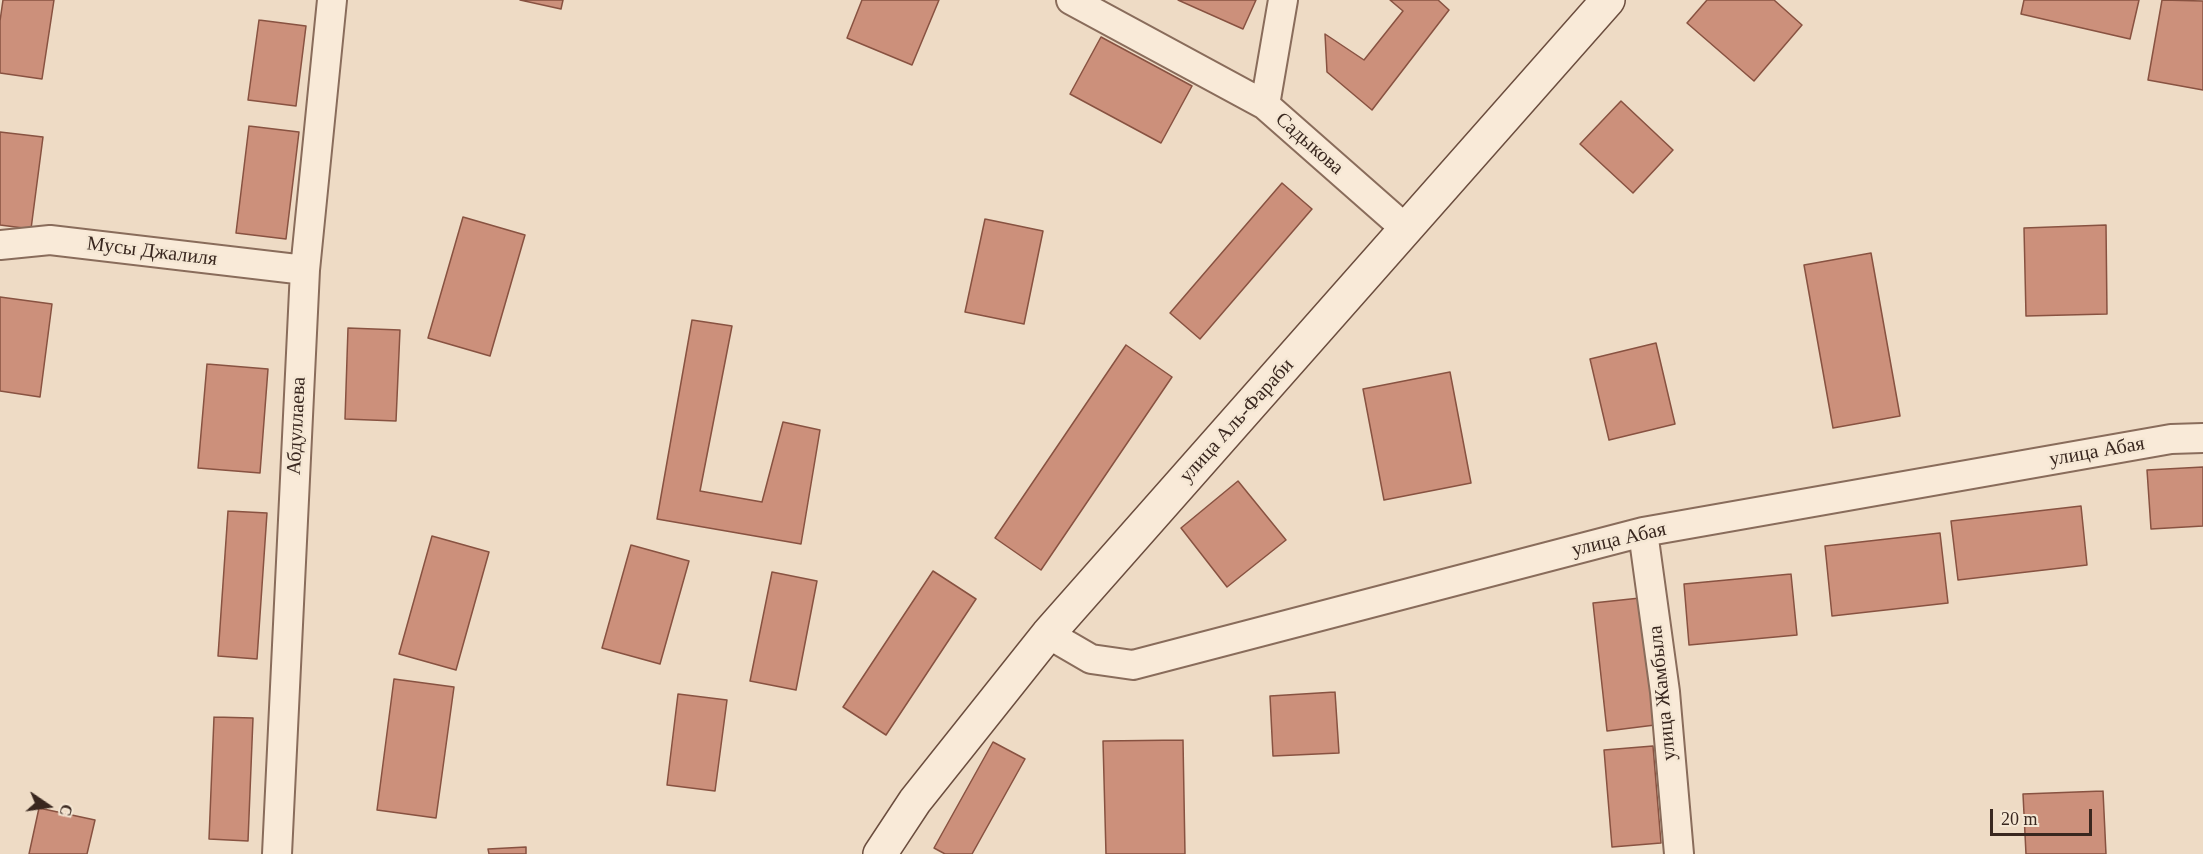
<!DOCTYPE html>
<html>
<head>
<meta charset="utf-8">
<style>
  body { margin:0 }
  #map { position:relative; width:2203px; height:854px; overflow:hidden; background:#eedbc5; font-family:"Times New Roman",serif }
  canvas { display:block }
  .north { position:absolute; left:18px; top:776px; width:60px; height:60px; -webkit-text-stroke:4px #f5e7d4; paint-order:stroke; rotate:103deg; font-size:16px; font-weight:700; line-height:24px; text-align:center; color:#39271f }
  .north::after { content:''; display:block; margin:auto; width:21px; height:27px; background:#39271f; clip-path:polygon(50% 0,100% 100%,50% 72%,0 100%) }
  .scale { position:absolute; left:1990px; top:809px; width:102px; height:27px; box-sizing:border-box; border:3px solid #39271f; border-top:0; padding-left:8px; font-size:18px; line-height:21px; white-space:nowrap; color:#39271f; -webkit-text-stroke:4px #f5e7d4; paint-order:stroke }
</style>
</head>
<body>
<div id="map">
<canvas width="2203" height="854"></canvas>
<div class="north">С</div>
<div class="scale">20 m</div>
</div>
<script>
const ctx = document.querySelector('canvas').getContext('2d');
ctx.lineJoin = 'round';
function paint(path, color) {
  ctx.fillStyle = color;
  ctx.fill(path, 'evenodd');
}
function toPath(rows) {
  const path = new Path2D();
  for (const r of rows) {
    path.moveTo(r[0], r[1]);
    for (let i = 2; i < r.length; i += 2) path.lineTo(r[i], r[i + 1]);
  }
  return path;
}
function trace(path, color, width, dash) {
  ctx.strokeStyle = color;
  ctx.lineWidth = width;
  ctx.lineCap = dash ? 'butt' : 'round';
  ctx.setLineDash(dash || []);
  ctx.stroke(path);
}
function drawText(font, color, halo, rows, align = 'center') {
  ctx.font = font + ' "Times New Roman",serif';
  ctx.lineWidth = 5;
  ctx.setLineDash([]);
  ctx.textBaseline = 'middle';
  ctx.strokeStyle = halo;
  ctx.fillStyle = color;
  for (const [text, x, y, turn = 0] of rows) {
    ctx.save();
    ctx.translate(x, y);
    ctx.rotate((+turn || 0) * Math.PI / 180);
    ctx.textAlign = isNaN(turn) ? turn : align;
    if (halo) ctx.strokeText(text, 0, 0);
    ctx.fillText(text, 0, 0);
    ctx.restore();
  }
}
const building = toPath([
  [3,0,54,0,42,79,0,73,0,21,3,0],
  [520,0,563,0,561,9,520,0],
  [862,0,939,0,912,65,847,38,862,0],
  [1178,0,1256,0,1243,29,1178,0],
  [1390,0,1438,0,1449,10,1372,110,1327,72,1325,34,1364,60,1403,11,1390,0],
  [1707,0,1774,0,1802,25,1754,81,1687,23,1707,0],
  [2024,0,2139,0,2130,39,2021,14,2024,0],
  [2162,0,2203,1,2203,90,2148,80,2162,0],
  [259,20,306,26,296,106,248,100,259,20],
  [1101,37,1192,86,1161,143,1070,94,1101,37],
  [1621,101,1673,150,1633,193,1580,144,1621,101],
  [249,126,299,132,286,239,236,233,249,126],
  [0,132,43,137,31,229,0,225,0,132],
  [1282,183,1312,209,1200,339,1170,313,1282,183],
  [463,217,525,235,490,356,428,338,463,217],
  [985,219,1043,231,1024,324,965,312,985,219],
  [2106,225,2107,314,2026,316,2024,228,2106,225],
  [1871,253,1900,416,1833,428,1804,265,1871,253],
  [0,297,52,304,40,397,0,391,0,297],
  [692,320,732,326,700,491,762,502,783,422,820,430,801,544,657,519,692,320],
  [348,328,400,330,396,421,345,419,348,328],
  [1656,343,1675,424,1609,440,1590,359,1656,343],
  [1126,345,1172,377,1041,570,995,538,1126,345],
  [207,364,268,369,260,473,198,468,207,364],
  [1450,372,1471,483,1384,500,1363,389,1450,372],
  [2203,467,2203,526,2151,529,2147,470,2203,467],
  [1238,481,1286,540,1227,587,1181,528,1238,481],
  [2081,506,2087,565,1958,580,1951,521,2081,506],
  [228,511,267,513,257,659,218,656,228,511],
  [1940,533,1948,603,1832,616,1825,546,1940,533],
  [432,536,489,552,456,670,399,654,432,536],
  [631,545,689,561,660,664,602,648,631,545],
  [933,571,976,599,886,735,843,707,933,571],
  [772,572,817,581,796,690,750,681,772,572],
  [1791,574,1797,635,1689,645,1684,584,1791,574],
  [1640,598,1655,725,1607,731,1593,603,1640,598],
  [394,679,454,687,436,818,377,810,394,679],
  [1335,692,1339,753,1273,756,1270,696,1335,692],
  [678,694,727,700,715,791,667,785,678,694],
  [214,717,253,718,248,841,209,839,214,717],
  [1183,740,1185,854,1106,854,1103,741,1183,740],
  [993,742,1025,759,972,854,945,854,934,848,993,742],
  [1653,746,1661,843,1612,847,1604,750,1653,746],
  [2103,791,2106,854,2026,854,2023,794,2103,791],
  [39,808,95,820,87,854,29,854,39,808],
  [526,847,526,854,489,854,488,849,526,847]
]);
paint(building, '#cc907b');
trace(building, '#885241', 1.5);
const street = toPath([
  [1071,0,1265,105],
  [1283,0,1265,105,1407,230],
  [0,245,50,240,305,270],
  [1643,532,1665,692,1679,854],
  [1048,634,1091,659,1133,665,1643,532,2171,439,2203,438],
  [277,854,305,270,332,0]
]);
const secondary = toPath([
  [880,854,915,801,1048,634,1608,0]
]);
trace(street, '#896c5b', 32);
trace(secondary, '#6b4d3e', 36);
trace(street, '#f9ead8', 28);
trace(secondary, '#f9ead8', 33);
drawText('20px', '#39271f', '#f5e7d4', [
  ["Садыкова",1309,144,41],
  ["Мусы Джалиля",152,252,7],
  ["улица Аль-Фараби",1237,421,-48],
  ["Абдуллаева",297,426,-87],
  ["улица Абая",2097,452,-10],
  ["улица Абая",1619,540,-13],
  ["улица Жамбыла",1663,693,-96]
]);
</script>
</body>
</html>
